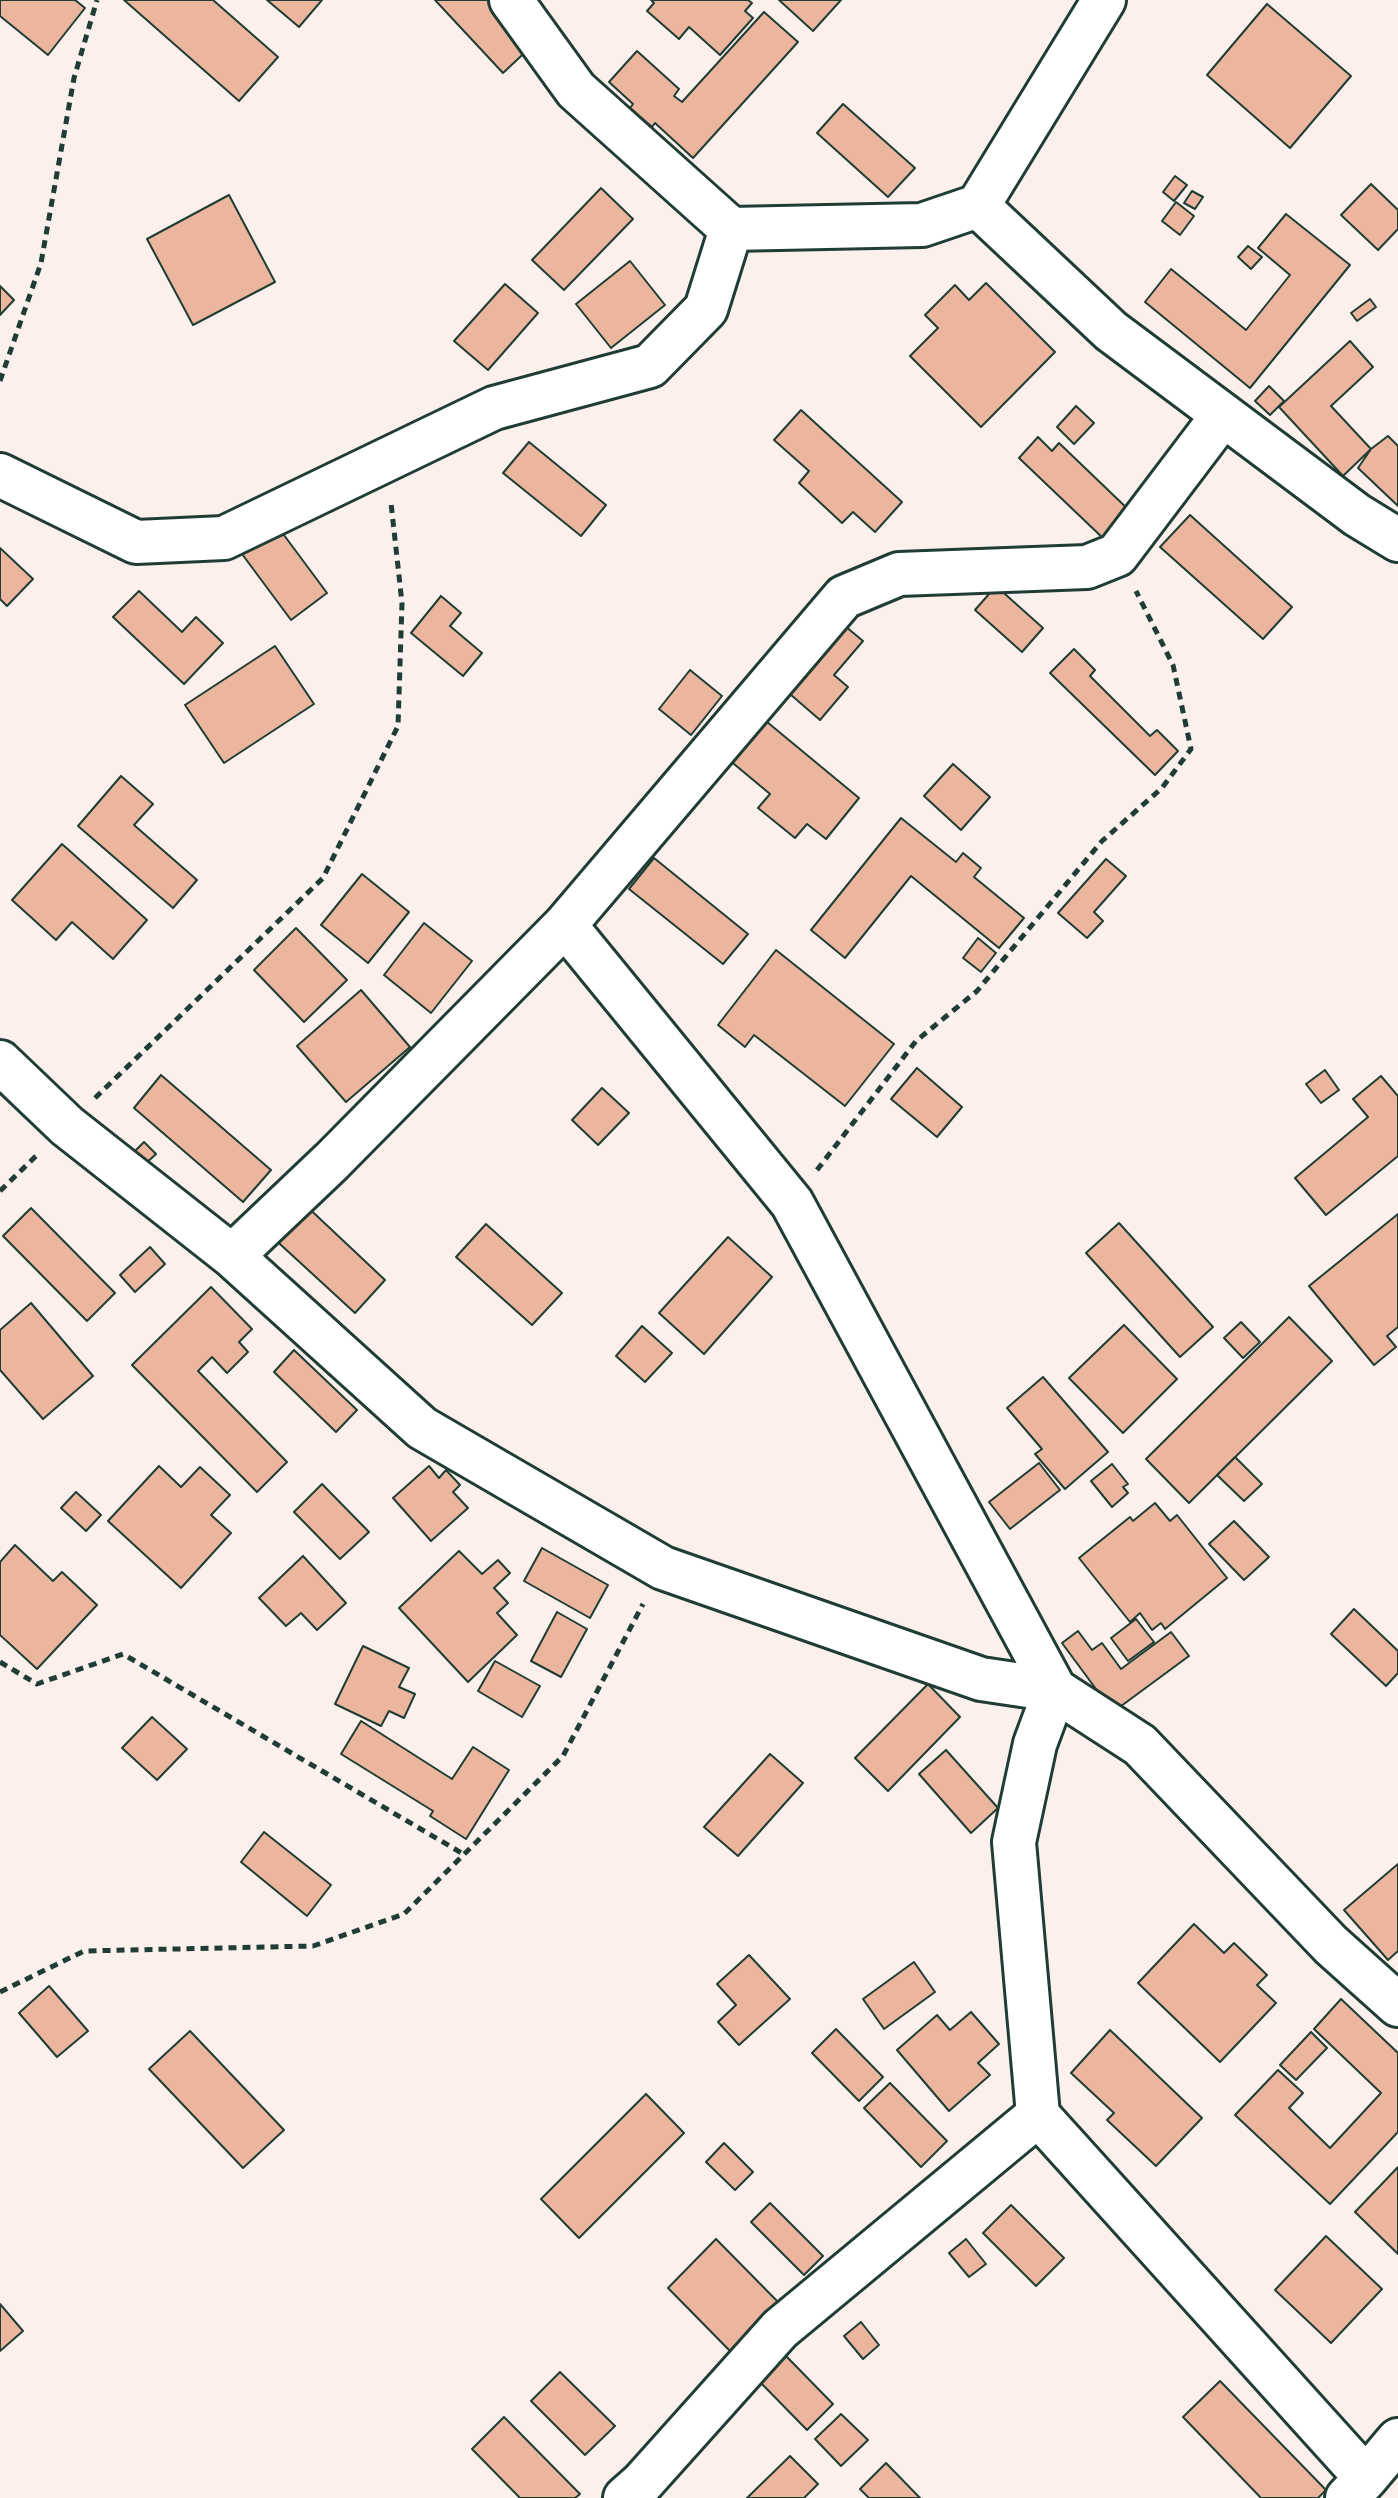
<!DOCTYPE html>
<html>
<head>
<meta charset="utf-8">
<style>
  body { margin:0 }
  canvas { display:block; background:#fbf0eb }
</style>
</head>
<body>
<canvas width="1398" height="2498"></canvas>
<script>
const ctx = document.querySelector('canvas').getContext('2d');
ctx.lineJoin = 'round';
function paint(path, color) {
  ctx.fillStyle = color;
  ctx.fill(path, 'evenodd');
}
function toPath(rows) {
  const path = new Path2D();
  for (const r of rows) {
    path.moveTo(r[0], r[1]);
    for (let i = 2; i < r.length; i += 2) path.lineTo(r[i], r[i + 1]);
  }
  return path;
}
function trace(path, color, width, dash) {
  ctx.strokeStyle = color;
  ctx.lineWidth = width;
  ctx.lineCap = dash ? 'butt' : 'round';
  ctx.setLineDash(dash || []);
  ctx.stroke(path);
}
const building = toPath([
  [0,0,75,0,85,8,48,55,0,16,0,0],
  [124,0,213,0,278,57,239,101,124,0],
  [267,0,322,0,299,27,267,0],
  [435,0,496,0,536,42,503,73,435,0],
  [651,0,748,0,752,3,745,11,753,18,720,55,689,27,679,39,647,11,654,3,651,0],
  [779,0,841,0,813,31,779,0],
  [1267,4,1351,76,1290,148,1207,75,1267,4],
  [764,12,798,42,693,158,655,123,652,127,630,108,633,104,609,82,637,51,679,89,674,96,682,102,764,12],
  [843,104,915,168,888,197,817,133,843,104],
  [1175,176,1187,185,1174,201,1163,192,1175,176],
  [1371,184,1398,210,1398,229,1378,250,1341,215,1371,184],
  [601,188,633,219,564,290,532,260,601,188],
  [1192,191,1203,197,1195,209,1184,203,1192,191],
  [229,195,275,282,193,325,147,239,229,195],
  [1176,202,1194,216,1180,235,1162,221,1176,202],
  [1286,214,1350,265,1250,388,1145,302,1171,269,1246,330,1290,275,1258,248,1286,214],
  [1248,246,1262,257,1251,269,1238,257,1248,246],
  [630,261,665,305,611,348,576,304,630,261],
  [986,283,1055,352,981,427,910,356,938,328,925,315,955,285,969,300,986,283],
  [505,284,538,313,488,370,454,341,505,284],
  [0,286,14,300,0,315,0,286],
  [1370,299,1376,307,1357,321,1351,313,1370,299],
  [1350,341,1373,367,1331,406,1371,449,1343,476,1279,407,1350,341],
  [1269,386,1284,401,1270,415,1255,401,1269,386],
  [1076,406,1094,423,1074,444,1057,427,1076,406],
  [801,410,902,502,875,532,853,512,842,523,799,483,809,471,774,440,801,410],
  [1388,436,1398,446,1398,506,1358,468,1371,449,1388,436],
  [1038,437,1052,451,1059,443,1132,513,1106,541,1019,458,1038,437],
  [529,442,606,505,581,536,503,473,529,442],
  [1190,515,1292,607,1263,639,1160,547,1190,515],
  [278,527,327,593,291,620,242,554,278,527],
  [0,548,33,579,7,606,0,599,0,548],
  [996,586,1043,628,1022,652,975,610,996,586],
  [139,591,182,632,196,617,223,643,184,684,113,617,139,591],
  [441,596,461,613,450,626,482,653,463,676,411,633,441,596],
  [839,621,863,641,834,675,848,687,820,720,783,688,839,621],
  [275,646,314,704,224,763,185,705,275,646],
  [1074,649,1095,670,1090,676,1150,736,1157,730,1178,751,1155,775,1050,673,1074,649],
  [690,670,722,696,691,735,659,709,690,670],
  [755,712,859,798,826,839,807,824,795,838,758,808,770,794,722,754,755,712],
  [953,764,990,797,961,830,924,796,953,764],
  [121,776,153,804,134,825,197,880,173,908,78,826,121,776],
  [901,818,956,862,963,853,981,868,974,877,1024,918,999,948,911,876,845,958,811,930,901,818],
  [62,844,147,920,113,959,72,922,56,940,12,900,62,844],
  [654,858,748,934,723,964,629,889,654,858],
  [1106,859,1126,876,1094,912,1103,921,1087,938,1058,913,1106,859],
  [362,874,409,912,368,963,321,925,362,874],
  [424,923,472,961,431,1013,384,975,424,923],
  [296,928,347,980,304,1022,254,970,296,928],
  [978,938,996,953,981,972,963,958,978,938],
  [776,950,894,1044,845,1106,754,1035,745,1047,718,1025,776,950],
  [361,990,410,1047,346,1102,297,1046,361,990],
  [917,1068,962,1107,937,1137,891,1099,917,1068],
  [1325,1070,1339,1090,1321,1103,1306,1084,1325,1070],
  [161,1075,271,1170,243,1202,134,1108,161,1075],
  [1381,1076,1398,1096,1398,1156,1326,1215,1295,1178,1368,1117,1353,1099,1381,1076],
  [602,1088,629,1113,598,1145,572,1120,602,1088],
  [144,1142,156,1154,143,1166,131,1155,144,1142],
  [300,1200,385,1280,355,1313,269,1234,300,1200],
  [31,1208,115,1293,87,1321,3,1236,31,1208],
  [1398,1214,1398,1327,1387,1336,1396,1347,1374,1365,1309,1286,1398,1214],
  [1119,1223,1213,1327,1180,1357,1086,1253,1119,1223],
  [486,1224,562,1293,532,1325,456,1257,486,1224],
  [728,1237,772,1277,704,1354,659,1313,728,1237],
  [150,1247,165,1264,135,1292,120,1275,150,1247],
  [211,1287,252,1329,239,1342,248,1352,227,1373,212,1357,198,1371,287,1462,257,1492,132,1365,211,1287],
  [31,1303,93,1376,43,1419,0,1370,0,1330,31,1303],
  [1289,1317,1332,1361,1189,1503,1146,1459,1289,1317],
  [1241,1322,1260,1342,1243,1358,1224,1338,1241,1322],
  [1124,1325,1177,1379,1123,1433,1069,1378,1124,1325],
  [642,1326,672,1353,645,1382,616,1356,642,1326],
  [294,1350,357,1410,336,1432,274,1372,294,1350],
  [1043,1377,1108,1452,1065,1489,1035,1454,1042,1449,1007,1408,1043,1377],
  [1235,1457,1262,1484,1244,1501,1217,1475,1235,1457],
  [1039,1463,1060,1490,1010,1529,989,1502,1039,1463],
  [1112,1464,1128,1484,1123,1487,1128,1493,1112,1507,1091,1481,1112,1464],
  [159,1466,181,1487,200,1467,230,1495,211,1515,231,1533,181,1588,108,1521,159,1466],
  [429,1466,439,1478,446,1470,460,1485,453,1492,468,1508,431,1541,393,1498,429,1466],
  [322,1484,369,1532,340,1559,294,1512,322,1484],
  [76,1492,101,1515,86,1531,61,1508,76,1492],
  [1155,1503,1170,1521,1177,1515,1227,1578,1165,1629,1161,1623,1152,1630,1140,1613,1130,1622,1079,1558,1130,1517,1133,1521,1155,1503],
  [1234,1521,1269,1557,1244,1580,1209,1544,1234,1521],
  [15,1545,53,1581,62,1572,97,1605,37,1669,0,1635,0,1562,15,1545],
  [542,1548,608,1585,590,1618,524,1581,542,1548],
  [459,1551,482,1574,498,1560,510,1573,494,1588,508,1603,497,1613,517,1635,468,1682,399,1608,459,1551],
  [303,1556,346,1603,317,1630,301,1613,286,1626,259,1598,303,1556],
  [1354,1609,1398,1651,1398,1673,1386,1686,1331,1634,1354,1609],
  [557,1612,587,1629,561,1677,531,1661,557,1612],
  [1136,1619,1154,1642,1128,1661,1111,1638,1136,1619],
  [1078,1631,1092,1650,1102,1643,1121,1669,1171,1632,1189,1656,1113,1712,1062,1643,1078,1631],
  [363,1646,409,1668,399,1687,415,1694,404,1718,389,1711,381,1726,335,1704,363,1646],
  [495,1661,540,1686,522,1717,478,1691,495,1661],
  [928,1684,960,1717,888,1791,855,1758,928,1684],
  [152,1717,187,1749,157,1780,122,1748,152,1717],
  [361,1721,452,1779,473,1747,509,1770,466,1839,430,1816,433,1811,341,1754,361,1721],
  [946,1750,998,1808,971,1833,919,1774,946,1750],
  [770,1754,803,1783,738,1856,704,1827,770,1754],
  [264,1832,331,1885,307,1916,241,1862,264,1832],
  [1398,1864,1398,1951,1388,1960,1344,1910,1398,1864],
  [1194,1924,1224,1953,1234,1943,1267,1975,1257,1985,1276,2003,1220,2062,1138,1983,1194,1924],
  [749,1955,790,1999,739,2045,718,2022,736,2005,717,1984,749,1955],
  [914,1962,935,1992,884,2029,863,1999,914,1962],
  [49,1986,88,2031,57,2057,19,2013,49,1986],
  [1341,1999,1398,2053,1398,2132,1330,2204,1235,2115,1278,2070,1303,2093,1289,2108,1330,2148,1381,2093,1314,2029,1341,1999],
  [971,2012,999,2044,978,2063,990,2075,949,2111,897,2050,937,2015,950,2030,971,2012],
  [836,2029,883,2077,859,2101,812,2053,836,2029],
  [1110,2030,1202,2118,1156,2166,1107,2120,1114,2113,1071,2073,1110,2030],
  [190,2031,284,2130,243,2168,149,2069,190,2031],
  [1311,2032,1327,2048,1296,2080,1280,2065,1311,2032],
  [890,2083,947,2141,921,2167,864,2108,890,2083],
  [646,2094,684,2133,579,2238,541,2199,646,2094],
  [724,2143,753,2172,735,2190,706,2162,724,2143],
  [1398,2167,1398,2254,1355,2212,1398,2167],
  [770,2203,823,2256,804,2275,751,2222,770,2203],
  [1011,2205,1064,2258,1036,2286,983,2233,1011,2205],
  [1326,2236,1382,2289,1331,2343,1275,2290,1326,2236],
  [716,2239,781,2305,732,2353,668,2288,716,2239],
  [966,2239,986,2264,969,2277,949,2253,966,2239],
  [0,2304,23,2331,0,2351,0,2304],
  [861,2322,879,2345,863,2359,844,2336,861,2322],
  [786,2356,833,2404,807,2430,760,2382,786,2356],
  [560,2372,615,2426,585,2455,531,2401,560,2372],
  [1220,2381,1326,2490,1318,2498,1261,2498,1183,2417,1220,2381],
  [841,2414,868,2440,841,2466,815,2439,841,2414],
  [504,2417,580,2494,575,2498,520,2498,472,2449,504,2417],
  [790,2456,818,2484,804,2498,747,2498,790,2456],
  [886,2463,920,2498,869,2498,860,2489,886,2463]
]);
paint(building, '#ebb69d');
trace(building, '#1f3d34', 2);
const street = toPath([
  [511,0,576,90,731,229,922,225,978,206,1104,0],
  [978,206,1111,331,1357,515,1398,540],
  [0,475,136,542,224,538,494,408,650,366,706,309,731,229],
  [565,925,792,1203,1055,1690,1035,1744,1014,1842,1038,2115,1366,2478,1347,2498],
  [0,1062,67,1126,232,1256,422,1428,663,1568,981,1679,1055,1690,1140,1745,1331,1945,1398,2005],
  [232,1256,332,1161,565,925,844,597,899,574,1087,567,1117,555,1223,415],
  [1366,2478,1398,2440],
  [625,2498,642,2483,780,2329,1038,2115]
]);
trace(street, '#1f3d34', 48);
trace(toPath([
  [0,381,41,263,74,78,97,0],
  [95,1098,323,878,398,726,402,603,391,503],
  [817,1170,916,1041,977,991,1102,841,1162,788,1191,749,1173,665,1136,591],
  [0,1191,39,1153],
  [0,1662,37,1684,123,1654,465,1855],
  [0,1992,84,1951,313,1946,404,1914,563,1756,643,1604]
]), '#1f3d34', 5, [8, 6]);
trace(street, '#fff', 42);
</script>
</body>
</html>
